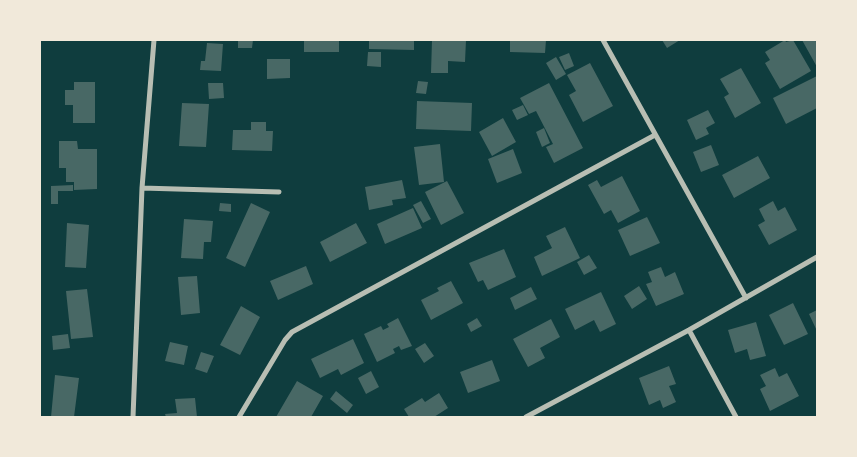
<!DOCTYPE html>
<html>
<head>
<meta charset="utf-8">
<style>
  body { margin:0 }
  #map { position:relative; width:857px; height:457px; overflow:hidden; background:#0f3d3e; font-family:"Work Sans",sans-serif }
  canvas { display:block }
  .frame { position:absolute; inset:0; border:41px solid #f1e9da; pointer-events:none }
</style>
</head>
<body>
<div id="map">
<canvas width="857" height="457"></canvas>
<div class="frame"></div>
</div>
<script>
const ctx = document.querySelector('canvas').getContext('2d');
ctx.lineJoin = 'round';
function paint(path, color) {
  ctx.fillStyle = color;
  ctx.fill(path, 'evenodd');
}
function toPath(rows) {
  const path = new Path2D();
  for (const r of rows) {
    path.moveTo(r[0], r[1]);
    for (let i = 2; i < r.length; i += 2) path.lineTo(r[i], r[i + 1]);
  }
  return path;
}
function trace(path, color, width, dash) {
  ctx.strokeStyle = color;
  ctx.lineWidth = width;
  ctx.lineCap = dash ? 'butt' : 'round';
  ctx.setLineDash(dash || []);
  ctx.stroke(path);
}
paint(toPath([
  [238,40,253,40,252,48,238,48],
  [304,40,339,40,339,52,304,52],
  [369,40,414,40,414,50,369,49],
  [432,40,466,40,465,62,448,61,448,73,431,73],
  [510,40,546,40,545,53,510,52],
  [662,40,680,40,667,48],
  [785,40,786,42,793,40,811,71,780,89,765,63,770,60,765,52],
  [802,40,815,40,817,43,817,67],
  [207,43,223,44,221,71,200,70,201,61,205,61],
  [368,52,381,52,381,67,367,66],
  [569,53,574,66,565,70,559,57],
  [556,57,566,74,556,80,546,63],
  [267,59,290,59,290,78,267,79],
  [590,63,613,106,583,122,569,95,576,91,567,75],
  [741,68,761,103,735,118,724,97,729,94,720,79],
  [817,76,817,108,786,124,773,98],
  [418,81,428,82,426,94,416,93],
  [74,82,95,82,95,123,73,123,73,105,65,105,65,90,74,90],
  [208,83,223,83,224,98,209,99],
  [549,83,583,148,554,163,546,147,553,144,536,111,529,114,520,98],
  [417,101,472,103,471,131,416,129],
  [182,103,209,104,206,147,179,146],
  [523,105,528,115,517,120,512,110],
  [708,110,715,123,706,128,709,134,696,140,687,120],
  [503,118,516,142,492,156,479,132],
  [251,122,266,122,266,131,273,131,272,151,232,150,233,130,251,130],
  [544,128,550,143,542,147,536,132],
  [59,141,77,141,78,149,97,149,97,189,74,190,74,182,66,182,66,168,59,168],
  [440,144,444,182,419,185,414,147],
  [711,145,719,165,701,172,693,152],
  [513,149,522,173,497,183,488,159],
  [758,156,770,178,734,198,722,175],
  [622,176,640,211,618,223,611,210,604,214,588,185,597,180,601,187],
  [402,180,406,198,392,200,393,205,369,210,365,187],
  [447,181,464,213,441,225,425,192],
  [73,185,73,191,58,191,58,204,51,204,51,186],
  [421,201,431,219,423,223,413,205],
  [773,201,778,211,785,207,797,230,769,245,758,225,765,221,759,209],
  [220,203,231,204,231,212,219,211],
  [251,203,270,212,245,267,226,258],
  [413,208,422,228,385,244,377,224],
  [647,217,660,243,630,256,618,230],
  [184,219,213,221,211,242,204,242,203,259,181,258],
  [67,223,89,225,86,268,65,267],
  [356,223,367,243,330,262,320,242],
  [565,227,580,258,542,276,534,257,552,248,546,236],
  [504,249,516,277,488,290,483,280,478,282,469,263],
  [589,255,597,268,584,275,577,262],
  [306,266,313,284,278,300,270,281],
  [661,267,665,277,675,272,684,294,656,306,646,284,652,282,648,272],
  [197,276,200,313,181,315,178,277],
  [451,281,463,303,431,320,421,300,439,291,437,288],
  [639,286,647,299,632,309,624,296],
  [531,287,537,299,515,310,510,298],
  [87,289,93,337,71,339,66,291],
  [601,292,616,324,600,332,594,320,575,330,565,309],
  [793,303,808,334,784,345,769,315],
  [241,306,260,317,240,355,220,345],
  [817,310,817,331,809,314],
  [398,318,412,346,401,350,399,346,393,349,395,353,377,362,364,334,381,326,383,330,389,327,387,324],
  [477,318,482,326,471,332,467,324],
  [551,319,560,337,540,348,545,358,528,367,513,339],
  [756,322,766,356,750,360,747,349,735,353,728,330],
  [68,334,70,348,53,350,52,336],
  [353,339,364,363,341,375,338,369,320,378,311,359],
  [170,342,188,346,184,365,165,361],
  [425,343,434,356,424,363,415,349],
  [201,352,214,356,207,373,195,369],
  [492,360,500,381,468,393,460,372],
  [669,366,676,384,669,386,676,402,663,408,660,400,649,405,639,378],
  [775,368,779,377,787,373,799,396,770,411,760,389,766,386,760,375],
  [371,371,379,387,366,394,358,378],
  [55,375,79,378,74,417,51,417],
  [297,381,323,396,311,417,276,417],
  [336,391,353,405,347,413,330,399],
  [439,393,448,408,434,417,409,417,404,409,422,398,425,402],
  [195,398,197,417,166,417,165,414,177,413,175,399]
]), '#486865');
trace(toPath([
  [603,40,746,298],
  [142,188,279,192],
  [689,330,736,417],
  [133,417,142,188,154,40],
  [239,417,285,340,292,332,655,135],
  [526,417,689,330,817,257]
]), '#b8beb3', 5);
</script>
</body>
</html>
